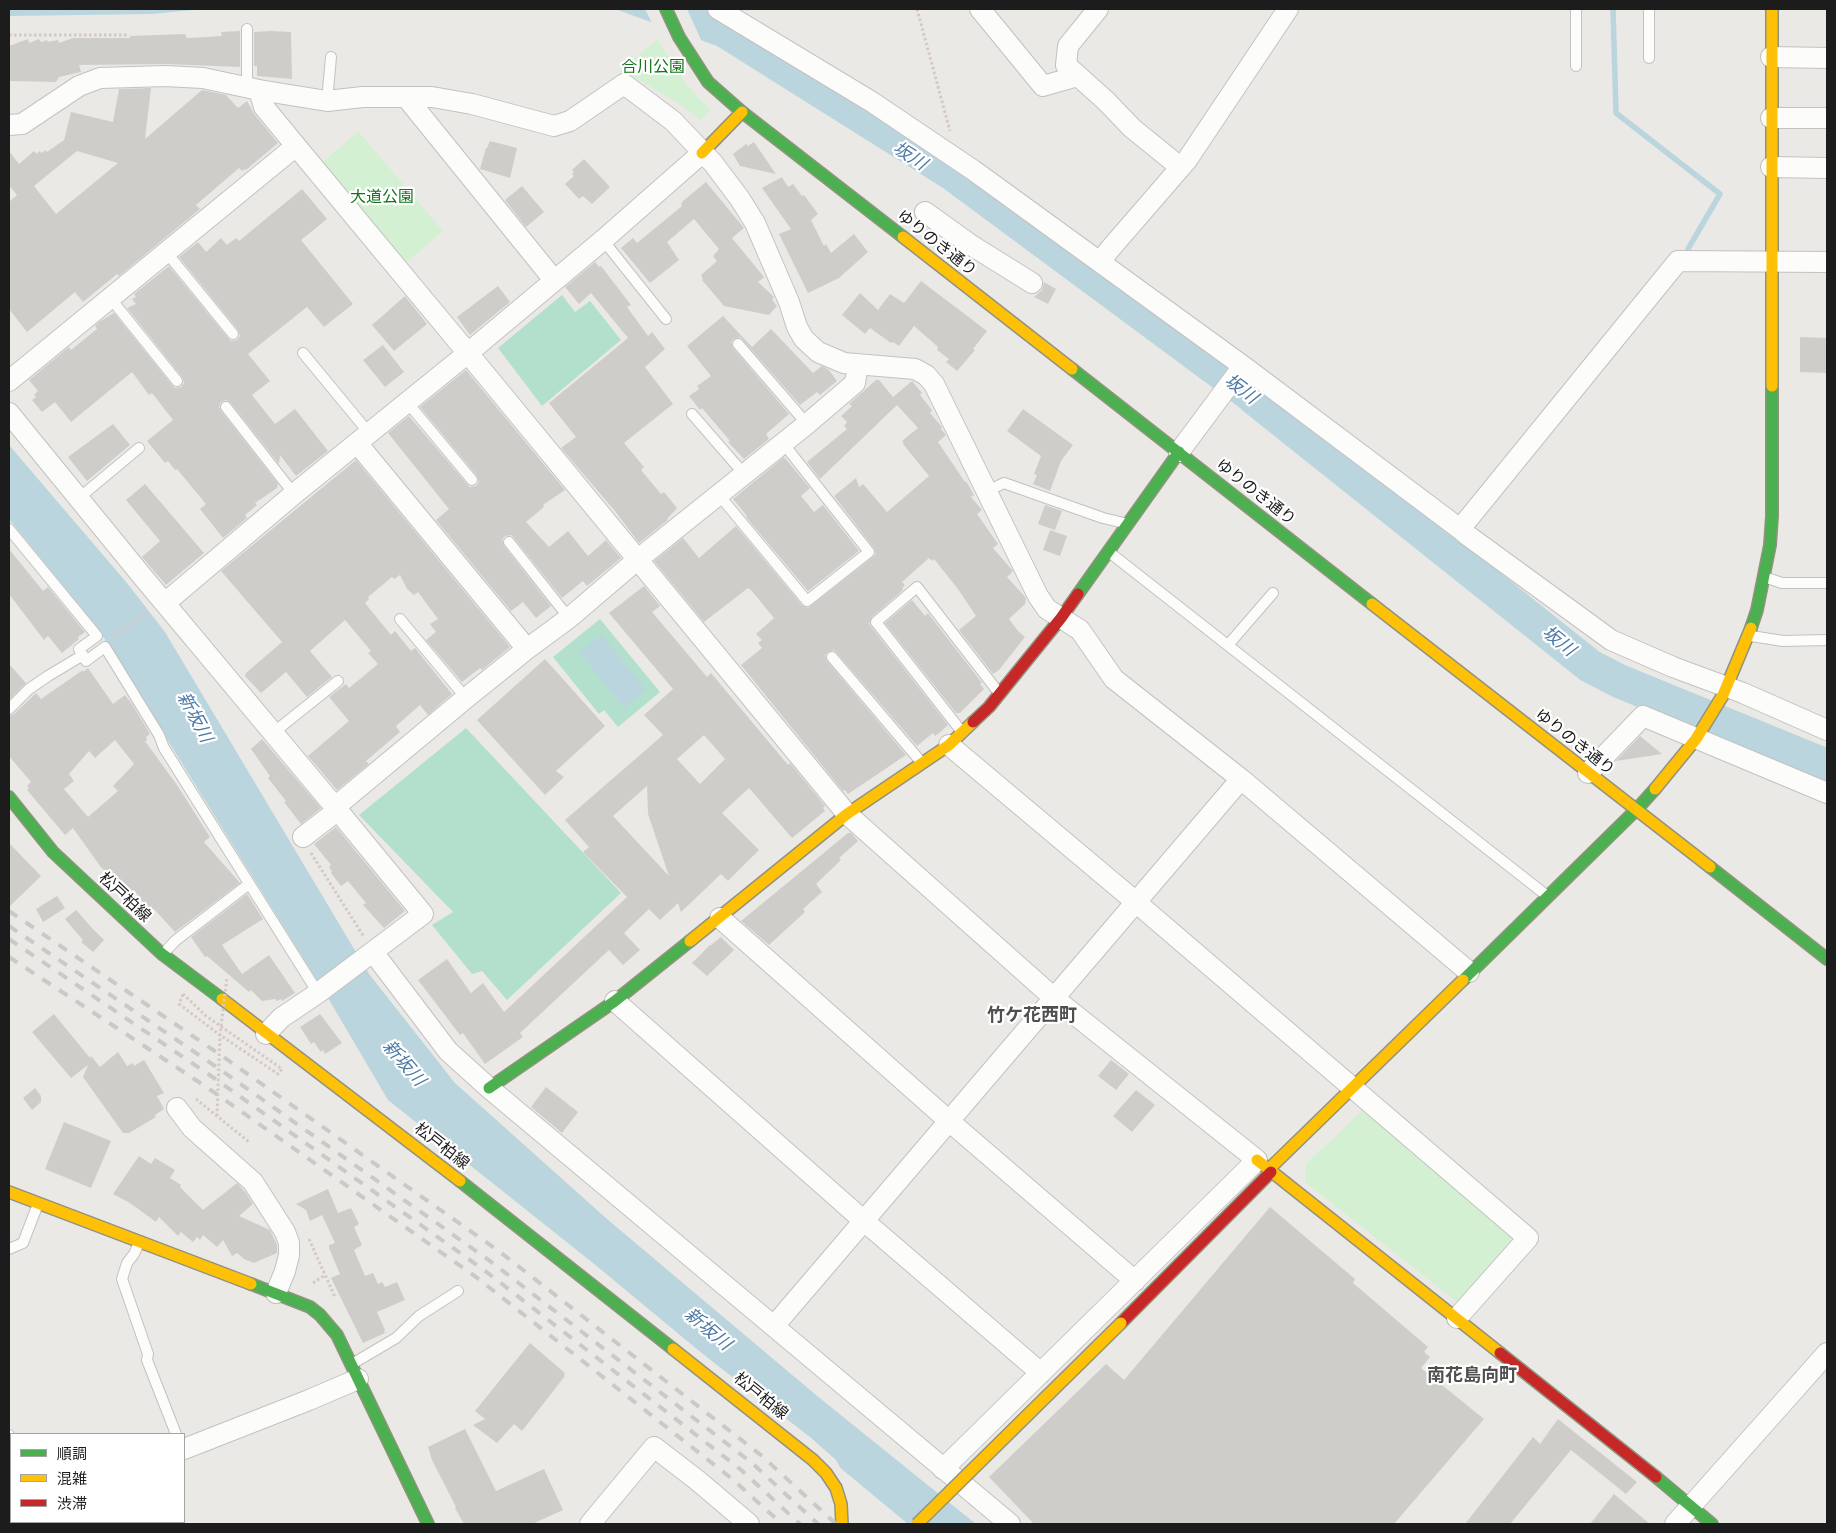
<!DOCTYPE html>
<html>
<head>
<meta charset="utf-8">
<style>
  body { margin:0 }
  #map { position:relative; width:1836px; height:1533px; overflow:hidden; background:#ebe9e5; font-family:Lato,"Noto Sans JP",sans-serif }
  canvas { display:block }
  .frame { position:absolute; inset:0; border:10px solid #1c1c1c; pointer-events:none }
  .legend { position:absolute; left:10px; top:1433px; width:175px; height:90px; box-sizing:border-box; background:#fff; border:1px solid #a4a4a4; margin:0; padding:6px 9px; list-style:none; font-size:15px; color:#1c1c1c }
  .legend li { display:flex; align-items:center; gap:10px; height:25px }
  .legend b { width:25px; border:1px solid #a4a4a4 }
</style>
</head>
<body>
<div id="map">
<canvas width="1836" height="1533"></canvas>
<div class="frame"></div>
<ul class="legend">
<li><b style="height:6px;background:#4caf50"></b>順調</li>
<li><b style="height:6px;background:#ffc107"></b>混雑</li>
<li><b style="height:6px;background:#c62828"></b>渋滞</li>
</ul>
</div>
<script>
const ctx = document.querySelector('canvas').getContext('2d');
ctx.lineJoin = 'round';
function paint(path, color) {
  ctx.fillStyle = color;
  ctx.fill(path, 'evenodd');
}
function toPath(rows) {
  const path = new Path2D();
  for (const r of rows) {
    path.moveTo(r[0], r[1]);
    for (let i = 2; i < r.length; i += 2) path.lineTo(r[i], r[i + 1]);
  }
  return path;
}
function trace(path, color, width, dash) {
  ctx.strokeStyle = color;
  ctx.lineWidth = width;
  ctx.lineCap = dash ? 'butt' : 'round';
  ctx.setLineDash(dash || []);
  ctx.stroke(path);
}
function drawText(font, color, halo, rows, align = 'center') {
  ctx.font = font + ' Lato,"Noto Sans JP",sans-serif';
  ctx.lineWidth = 4.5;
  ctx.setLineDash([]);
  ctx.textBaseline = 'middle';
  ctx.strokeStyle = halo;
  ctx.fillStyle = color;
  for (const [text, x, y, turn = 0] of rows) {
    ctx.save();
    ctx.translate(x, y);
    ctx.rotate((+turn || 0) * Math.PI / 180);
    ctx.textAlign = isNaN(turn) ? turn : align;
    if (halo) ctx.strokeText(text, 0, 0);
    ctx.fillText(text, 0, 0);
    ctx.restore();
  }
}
paint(toPath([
  [657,39,686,84,710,110,701,121,681,105,622,70],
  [358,131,443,231,406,263,322,163],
  [1364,1109,1515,1233,1513,1245,1466,1298,1457,1302,1305,1182,1306,1164]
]), '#d4f0d3');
paint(toPath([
  [562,295,575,312,590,301,621,340,542,406,498,348],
  [600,619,660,692,618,727,604,710,599,714,553,657],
  [466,728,621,893,507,1000,482,971,472,974,432,925,453,912,359,815]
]), '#b2e0cc');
paint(toPath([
  [9,9,203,9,152,14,9,16],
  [615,9,707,9,814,74,1039,225,1301,415,1282,439,943,188,717,46],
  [9,445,127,583,165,632,369,974,455,1083,607,1219,816,1395,976,1524,908,1524,593,1263,388,1100,328,998,99,630,9,519],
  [602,635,646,690,624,708,579,652]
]), '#bad5dd');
paint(toPath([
  [645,9,687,9,703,44,653,25],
  [638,1304,810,1437,836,1460,844,1475]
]), '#ebe9e5');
trace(toPath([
  [1613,9,1616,113,1720,194,1688,249]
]), '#bad5dd', 5.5);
trace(toPath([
  [1254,398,1590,666,1619,681,1827,766]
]), '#bad5dd', 34);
paint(toPath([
  [240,31,240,67,165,64,79,65,81,72,59,77,56,82,9,81,9,46,28,39,29,43,39,39,41,42,47,40,48,42,58,40,59,43,73,38,130,38,130,36,185,34,187,38,222,36,221,32],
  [271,31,291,32,292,79,257,76,257,66,254,66,254,32],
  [151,88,145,139,202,90,226,95,238,108,247,101,255,115,278,143,246,170,245,169,242,171,239,168,196,205,200,209,119,276,117,274,83,302,75,292,27,332,9,309,9,202,17,195,9,185,9,151,19,164,34,151,37,154,39,151,42,153,45,150,47,152,64,140,71,112,113,122,119,89],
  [77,151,118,163,56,214,34,186],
  [490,141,517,148,510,178,480,169,486,148,487,148],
  [754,142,776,174,740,166,733,154,746,144,748,146],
  [584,159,610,187,592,204,583,196,579,199,565,184,574,176,572,174,574,172,572,170],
  [782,177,788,187,793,184,802,196,804,195,818,214,811,220,824,246,826,244,831,253,854,234,868,252,839,278,808,293,779,234,791,229,762,188],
  [706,182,744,228,732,238,764,277,758,282,774,297,772,300,777,306,769,315,724,306,702,280,703,279,701,275,717,261,713,256,719,249,694,219,667,242,679,260,650,283,621,248,633,238,637,243,682,206,681,204,683,201],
  [522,186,544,212,526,227,505,200],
  [302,189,327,219,301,240,353,304,324,327,307,307,248,354,270,381,252,395,275,424,295,409,328,451,296,476,280,455,279,464,231,403,226,400,221,402,219,407,221,411,278,484,277,488,255,503,257,505,245,515,247,518,223,538,200,509,206,504,177,469,175,470,168,461,165,463,147,441,173,420,152,393,149,395,132,372,71,422,55,402,42,412,32,400,36,397,34,395,38,391,29,380,69,347,71,350,97,329,95,326,99,322,114,313,172,385,175,388,181,387,184,383,182,377,127,308,136,304,132,299,136,297,134,294,169,266,228,338,231,341,237,340,240,336,238,330,179,257,198,242,206,252,221,238,227,245,236,238,239,241],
  [595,262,599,267,601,266,631,305,627,307,648,336,652,332,665,349,645,367,673,404,624,443,644,467,641,470,661,494,664,492,677,508,667,519,668,520,639,543,615,511,561,448,576,437,549,403,628,338,591,293,579,304,565,287],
  [921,281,987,331,973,349,975,350,957,371,946,362,949,359,937,350,938,347,914,326,899,346,893,342,891,343,870,328,865,334,842,315,860,293,878,310,890,294,904,303],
  [1044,282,1056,289,1048,304,1034,297,1042,290],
  [498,286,510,302,470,335,457,317],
  [405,296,427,324,394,351,372,325],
  [723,316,752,347,771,329,813,373,822,366,829,370,837,381,820,395,817,392,800,405,743,340,740,337,734,339,731,342,733,348,789,414,766,434,769,439,744,459,728,442,730,441,702,408,700,410,689,396,699,389,697,386,711,376,687,346],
  [1800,337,1827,338,1827,373,1800,372],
  [383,345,404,372,385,387,363,360],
  [466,370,565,490,543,505,544,507,526,522,549,547,568,531,588,556,606,540,621,558,587,586,583,581,562,598,514,538,511,535,505,536,502,540,504,546,551,606,536,618,523,602,511,611,436,520,449,509,388,433,409,416,467,484,470,487,476,486,479,482,477,476,420,407],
  [876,380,879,380,893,397,912,381,922,393,920,395,932,410,930,413,942,427,941,429,946,435,938,442,965,482,966,481,974,495,971,497,982,510,977,514,998,544,993,548,1013,571,1007,577,1026,598,1025,604,1009,619,1018,631,1025,637,999,670,993,674,959,630,976,616,958,589,934,559,932,561,929,558,902,582,905,585,902,588,903,590,872,617,869,624,948,725,939,733,935,736,933,733,917,746,837,653,834,650,828,652,825,655,827,661,906,755,848,794,845,790,843,791,741,665,762,648,758,643,762,640,756,634,774,618,751,590,748,588,704,622,654,561,683,538,699,558,736,526,802,605,808,608,873,557,876,554,874,548,834,496,856,478,859,487,863,484,887,512,929,476,903,444,904,443,902,441,918,428,897,405,820,479,807,462,847,429,844,426,847,422,841,416,852,406,849,404],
  [1023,409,1073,445,1061,461,1050,491,1033,484,1037,475,1034,474,1041,456,1007,431],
  [113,424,130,445,87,481,68,457],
  [784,457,810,488,801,496,814,512,823,505,859,551,808,591,746,517,747,516,733,499],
  [356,460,510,647,482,670,480,668,462,682,426,640,436,632,430,624,438,619,418,592,414,595,407,589,400,575,394,579,392,577,368,597,369,599,365,603,391,635,395,631,411,651,415,648,452,694,428,715,420,705,396,726,400,732,366,761,369,764,337,790,308,756,349,721,329,697,346,684,349,688,378,664,368,653,371,651,345,620,310,651,332,677,307,697,286,672,261,693,245,676,246,673,282,642,221,571],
  [145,484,204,553,166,585,142,557,160,541,126,500],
  [1045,505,1062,511,1055,530,1038,524],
  [1050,530,1067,536,1060,556,1043,550],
  [9,549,43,591,48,587,85,632,78,637,79,639,62,653,48,636,44,640,9,594],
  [644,586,660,606,652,612,707,677,711,673,788,765,790,763,825,806,823,808,825,811,792,838,749,788,722,813,759,850,728,881,721,874,681,912,678,903,660,920,649,909,624,933,640,950,623,965,609,950,520,1033,523,1037,485,1064,463,1033,460,1035,418,980,447,959,471,993,483,983,504,1012,627,897,583,852,589,847,565,820,663,735,644,715,673,689,609,613],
  [704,735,725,759,700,784,677,759],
  [647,786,648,814,669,876,613,816],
  [912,600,925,616,928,613,982,683,980,684,984,689,960,713,956,713,885,623],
  [545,659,605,726,556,771,564,777,545,795,477,720],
  [9,664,26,683,9,700],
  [88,668,113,704,125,695,132,704,150,734,146,737,147,740,145,741,177,785,210,837,204,842,240,883,175,932,154,909,149,910,134,890,130,894,115,880,113,880,100,866,73,828,65,835,27,790,29,788,27,786,31,782,9,756,9,716,14,714,36,693,41,699,83,670,83,672],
  [115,740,134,764,113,786,118,791,88,817,64,789,74,781,69,774,89,751,95,758],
  [1640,736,1662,754,1616,761],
  [262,739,321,808,301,824,284,802,286,801,268,778,270,776,251,749],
  [336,827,405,911,384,928,363,905,366,903,348,881,341,886,331,873,332,872,329,867,331,865,314,844],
  [848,833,851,833,858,841,839,858,841,860,816,884,822,892,803,909,805,912,769,945,741,921],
  [9,843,41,876,9,907],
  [247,894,263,919,222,945,242,974,269,955,295,993,282,1001,281,999,277,1001,275,999,262,1001,251,990,249,992,207,956,205,957,191,937],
  [57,896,65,908,43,922,36,909],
  [76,910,92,928,104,940,93,952,81,942,83,940,65,919],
  [721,937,734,950,707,976,692,963,710,945,711,945],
  [54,1014,90,1058,91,1056,100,1067,118,1052,127,1066,133,1063,134,1066,144,1060,164,1093,157,1096,164,1109,155,1115,156,1117,129,1133,123,1133,83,1077,88,1065,71,1078,32,1032],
  [320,1014,342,1043,325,1054,323,1050,321,1052,314,1042,311,1044,300,1027],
  [1111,1060,1129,1074,1116,1090,1098,1076],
  [546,1087,578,1112,562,1133,531,1107],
  [35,1088,41,1096,41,1102,32,1110,23,1098],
  [1136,1090,1155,1105,1132,1132,1113,1116],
  [64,1122,111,1141,91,1188,45,1169],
  [139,1156,151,1164,155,1158,175,1170,170,1178,181,1185,180,1187,203,1210,237,1183,246,1193,253,1204,239,1216,270,1230,277,1245,277,1253,254,1263,244,1259,237,1253,232,1256,223,1240,217,1247,203,1235,200,1240,197,1237,193,1242,181,1232,178,1236,159,1217,156,1222,130,1203,113,1194],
  [328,1189,338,1213,351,1208,359,1224,354,1227,362,1245,354,1250,365,1276,373,1273,378,1284,382,1282,385,1287,397,1282,405,1300,377,1312,385,1330,384,1331,385,1333,363,1343,331,1278,340,1274,329,1248,329,1245,335,1243,322,1215,310,1221,306,1210,296,1204],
  [1270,1207,1355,1279,1353,1283,1428,1347,1424,1352,1430,1357,1421,1368,1484,1419,1394,1524,1034,1524,989,1477,1106,1364,1124,1380],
  [530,1343,565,1373,564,1375,565,1376,522,1431,514,1424,497,1443,473,1425,485,1419,475,1411],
  [1558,1419,1637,1482,1626,1494,1571,1450,1510,1524,1465,1524,1533,1437,1540,1444],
  [465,1429,496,1491,544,1469,563,1510,532,1524,464,1524,455,1508,456,1507,432,1460,428,1447],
  [1614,1494,1650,1524,1590,1524]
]), '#cfcdca');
const lane = toPath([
  [247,29,247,87],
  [1649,58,1649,9],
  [1576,66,1576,9],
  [327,101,331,57],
  [603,240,666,319],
  [167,253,233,334],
  [111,299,177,381],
  [738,344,807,424],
  [303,353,369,433],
  [407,402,472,480],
  [226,407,294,494],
  [692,414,744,474],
  [985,492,1004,483,1103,518,1124,523],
  [719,495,807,601,869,552,783,443],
  [79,498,139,448],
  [9,529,97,636,79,649,86,661,105,647,159,735,164,748,318,993],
  [509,542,569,618],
  [1109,552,1546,895],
  [1764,577,1782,583,1827,583],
  [400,619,466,698],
  [1751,636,1783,641,1827,640],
  [1228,645,1273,593],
  [832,657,922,763],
  [9,709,29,689,48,676,83,655],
  [962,732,876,622,917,587,999,693],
  [273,733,338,681],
  [163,954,175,941,249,884],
  [139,1243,134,1254,127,1263,122,1279,148,1354,147,1360,176,1434],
  [9,1249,23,1243,38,1204],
  [352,1364,396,1338,419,1316,458,1291],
  [9,1435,11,1441]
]);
const street = toPath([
  [718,9,872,102,973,170,1243,366,1460,529,1467,535,1611,640,1673,667,1743,693,1827,730],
  [980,9,1043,86,1078,76],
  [1098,9,1068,46,1066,65,1106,101,1132,128,1180,167],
  [1771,57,1827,58],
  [259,90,264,107,296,146,476,363,847,814,1054,998,1257,1160,943,1469],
  [406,97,554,280],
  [1771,118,1827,118],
  [9,125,22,124,79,86,100,78,165,76,203,78,259,90,327,101,363,97,432,97,472,104,554,126,570,121,624,84,673,121,713,163,740,199,755,223,789,302,797,327,804,339,818,352,844,363,915,369,926,375,934,384,1038,596,1047,609,1080,630,1114,679,1241,779,1469,972],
  [1771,167,1827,168],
  [925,212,971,245,1032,283],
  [1100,262,1110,249,1187,160,1288,9],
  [9,381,296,146],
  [9,413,142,576,335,807],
  [357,443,527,649],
  [1179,452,1243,366],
  [1460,529,1678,261,1827,262],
  [165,603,294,494,468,353,603,240,702,153],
  [949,745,1124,892,1528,1238,1457,1318],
  [1588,773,1643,716,1827,793],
  [303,837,338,810],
  [720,918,949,1121,1135,1281],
  [373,952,448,1051,489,1088,1010,1524],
  [615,1001,864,1221,1041,1373],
  [266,1034,281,1018,318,993,423,914,335,807,466,698,527,649,569,618,637,560,807,424,855,383,858,364],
  [177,1108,192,1128,253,1182,285,1232,289,1243,289,1255,285,1271,276,1293],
  [774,1326,1241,779],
  [184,1449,309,1400,358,1379],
  [9,1516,11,1515],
  [172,1522,172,1524],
  [590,1524,654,1447,697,1480,749,1524],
  [1675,1524,1827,1353]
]);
const fast = toPath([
  [666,9,679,37,708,82,742,112,903,237],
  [1072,369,1372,604],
  [1078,594,1179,452],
  [1751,628,1757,610,1770,545,1772,516,1772,386],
  [9,797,53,852,162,954,222,999],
  [1710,867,1827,959],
  [1463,980,1637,809,1655,789],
  [489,1088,615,1001,690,941],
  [460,1181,673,1349],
  [251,1284,310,1307,320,1315,337,1335,428,1524],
  [1656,1477,1712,1524]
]);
const slow = toPath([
  [1772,9,1772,386],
  [702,153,742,112],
  [903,237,1072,369],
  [1372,604,1710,867],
  [1655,789,1696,739,1723,695,1751,628],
  [690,941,847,814,949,745,973,722],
  [222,999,460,1181],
  [1257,1160,1500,1353],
  [1268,1170,1463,980],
  [9,1192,251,1284],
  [673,1349,813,1460,826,1473,836,1488,841,1504,842,1524]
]);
const jam = toPath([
  [973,722,989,707,1061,618,1078,594],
  [1121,1323,1271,1172],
  [1500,1353,1656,1477]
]);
trace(lane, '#c3c2c1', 12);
trace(street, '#c3c2c1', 22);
trace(fast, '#91937e', 14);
trace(slow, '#91937e', 14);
trace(jam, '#91937e', 14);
trace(toPath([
  [917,9,950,131],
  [9,35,127,35],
  [187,373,223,343],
  [112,636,149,612],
  [311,853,364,937],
  [183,994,206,1016,282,1069,278,1074,220,1035,179,1004,183,994],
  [196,1099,249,1142],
  [309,1239,335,1297],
  [313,1283,325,1275]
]), '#d5c8c5', 3, [2.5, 2.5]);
trace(lane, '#fcfcfb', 10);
trace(street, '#fcfcfb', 20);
trace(fast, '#4caf50', 11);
trace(slow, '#ffc107', 11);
trace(jam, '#c62828', 11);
trace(toPath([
  [9,911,225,1058,500,1252,762,1456,836,1524],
  [9,926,218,1068,490,1261,752,1463,818,1524],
  [9,939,214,1078,484,1270,740,1469,800,1524],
  [9,957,208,1088,476,1277,731,1478,782,1524]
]), '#c9c9c8', 4, [10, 10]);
const slowBridge = toPath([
  [917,1524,1121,1323]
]);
trace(slowBridge, '#91937e', 14, []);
trace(toPath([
  [217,1116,220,1035,227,977]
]), '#d5c8c5', 3, [2.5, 2.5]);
trace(slowBridge, '#ffc107', 11);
drawText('16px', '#11741a', '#fff', [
  ["合川公園",653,67],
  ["大道公園",382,197]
]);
drawText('16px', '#1c1c1c', '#fff', [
  ["ゆりのき通り",937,243,38],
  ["ゆりのき通り",1256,492,38],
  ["ゆりのき通り",1575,742,38],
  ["松戸柏線",125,897,43],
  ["松戸柏線",442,1146,38],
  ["松戸柏線",761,1396,39]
]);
drawText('italic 18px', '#4e7aa6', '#fff', [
  ["坂川",910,156,33],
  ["坂川",1241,389,37],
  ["坂川",1559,641,39],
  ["新坂川",195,717,62],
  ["新坂川",404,1063,49],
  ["新坂川",708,1329,40]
]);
drawText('bold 18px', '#4f4f4f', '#fff', [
  ["竹ケ花西町",1032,1015],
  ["南花島向町",1472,1375]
]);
</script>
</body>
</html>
